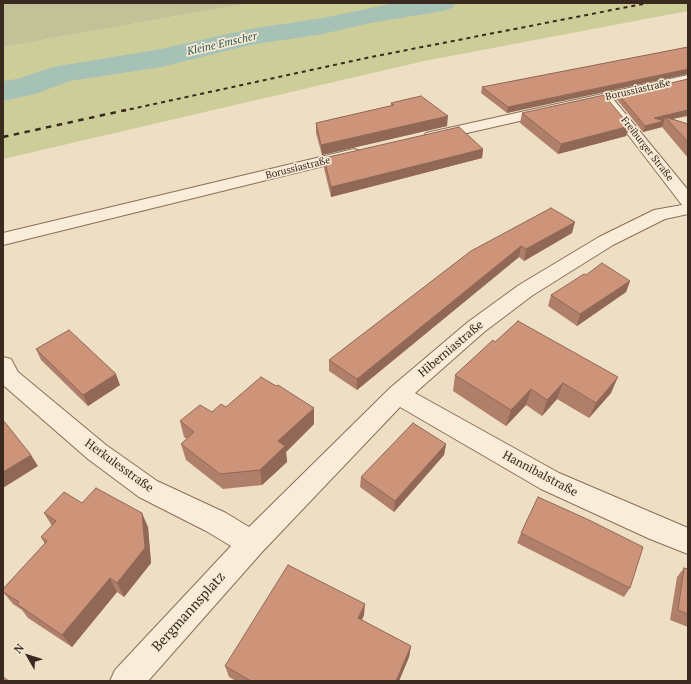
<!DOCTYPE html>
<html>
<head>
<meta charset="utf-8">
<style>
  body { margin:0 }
  #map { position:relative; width:691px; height:684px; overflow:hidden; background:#eedec4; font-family:"PT Serif",serif }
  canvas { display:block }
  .frame { position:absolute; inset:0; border:4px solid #39291e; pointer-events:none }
  .north { position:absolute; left:8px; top:636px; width:40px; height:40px; -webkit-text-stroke:3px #f6e9d4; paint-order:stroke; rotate:309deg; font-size:11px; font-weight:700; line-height:16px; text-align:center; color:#39291e }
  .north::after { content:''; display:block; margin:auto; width:14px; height:18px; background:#39291e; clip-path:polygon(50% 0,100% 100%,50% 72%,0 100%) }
</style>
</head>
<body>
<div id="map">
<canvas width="691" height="684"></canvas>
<div class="frame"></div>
<div class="north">N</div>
</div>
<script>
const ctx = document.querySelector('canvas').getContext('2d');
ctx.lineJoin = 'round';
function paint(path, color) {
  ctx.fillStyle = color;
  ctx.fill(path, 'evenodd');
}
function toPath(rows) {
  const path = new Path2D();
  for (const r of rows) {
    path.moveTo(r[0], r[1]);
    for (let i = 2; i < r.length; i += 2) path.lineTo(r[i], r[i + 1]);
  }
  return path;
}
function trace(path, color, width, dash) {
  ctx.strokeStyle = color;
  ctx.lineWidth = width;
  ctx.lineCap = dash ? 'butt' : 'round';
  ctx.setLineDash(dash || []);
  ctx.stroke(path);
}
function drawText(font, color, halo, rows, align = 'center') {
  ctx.font = font + ' "PT Serif",serif';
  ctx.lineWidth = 3.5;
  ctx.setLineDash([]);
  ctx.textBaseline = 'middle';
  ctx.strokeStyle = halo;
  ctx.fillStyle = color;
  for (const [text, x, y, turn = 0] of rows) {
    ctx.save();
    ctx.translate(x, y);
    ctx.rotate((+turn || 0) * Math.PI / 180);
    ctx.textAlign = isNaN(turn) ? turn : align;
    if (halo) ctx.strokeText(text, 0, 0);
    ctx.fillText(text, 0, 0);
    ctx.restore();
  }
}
paint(toPath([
  [249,3,688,3,688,11,424,61,3,159,3,47]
]), '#cccd98');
paint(toPath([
  [3,3,249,3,3,47]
]), '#c1c297');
paint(toPath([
  [395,3,456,3,452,8,443,11,370,23,323,34,250,45,161,67,70,81,35,94,3,101,3,81,17,79,53,67,161,49,250,29,323,18,395,3]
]), '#a6c2b7');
const minor = toPath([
  [688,75,688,83,614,100,688,190,688,214,665,219,613,245,533,295,484,332,415,393,559,473,688,528,688,554,650,539,541,489,400,407,262,552,148,681,110,681,115,670,231,546,206,531,139,497,88,459,3,385,3,357,11,359,18,372,106,445,157,481,226,513,249,527,390,388,468,322,519,285,599,237,654,210,682,205,603,102,432,141,426,139,424,136,426,133,688,75],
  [354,149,360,151,362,154,360,157,3,245,3,233,354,149]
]);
trace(minor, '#896f5a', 2);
paint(minor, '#f9ecd8');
trace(toPath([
  [122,111,371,57,648,3]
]), '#39291e', 2, [4, 4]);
trace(toPath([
  [3,137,126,110]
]), '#39291e', 2.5, [5.5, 5.5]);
paint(toPath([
  [688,47,507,113,481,93,482,87],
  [688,79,688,116,673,119,688,124,688,158,662,127,643,132,618,101,619,95],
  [391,103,447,126,322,155,316,133,316,123,391,106],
  [522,113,630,126,626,136,558,154,520,123],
  [483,149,482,158,331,197,324,168,324,158],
  [572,233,524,261,519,257,357,390,329,371,329,360,471,251],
  [586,275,630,281,626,292,577,326,548,306,551,295],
  [495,342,611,393,589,418,557,399,542,416,526,405,506,426,453,391,455,375],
  [36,349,120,385,88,406,41,360],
  [226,407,314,424,286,452,287,462,262,485,223,489,186,460,181,444,187,439,184,437,180,421],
  [446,444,444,455,394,512,360,487,361,477],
  [82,503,148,527,151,563,124,597,117,592,72,647,28,618,22,610,13,604,3,592,3,589,45,544,41,537,52,526,44,513],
  [521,533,630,588,624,597,517,543],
  [684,568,688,569,688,627,670,620,677,577],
  [364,615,362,620,411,646,409,657,399,681,236,681,229,677,225,666]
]), '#b07f69');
paint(toPath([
  [688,69,688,74,507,113,508,107],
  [688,110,688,115,668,120,665,117,662,127,643,132,645,126,654,118],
  [448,116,447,126,322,155,321,145],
  [630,126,626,136,558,154,561,144],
  [483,149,482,158,331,197,331,187],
  [575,222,572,233,524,261,526,249],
  [521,246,519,257,357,390,357,379],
  [630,281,626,292,577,326,580,314],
  [116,374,120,385,88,406,83,395],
  [618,377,611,393,589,418,596,403],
  [563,383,557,399,542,416,547,400],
  [531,389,526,405,506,426,511,410],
  [314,408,314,424,286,452,287,462,262,485,260,470,278,441],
  [446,444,444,455,394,512,395,501],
  [31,455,38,466,3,488,3,472],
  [142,513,148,527,151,563,124,597,117,583],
  [110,578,117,592,72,647,62,635],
  [365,604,364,615,357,629,358,618],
  [411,646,409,657,399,681,396,681]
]), '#906855');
const building = toPath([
  [688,47,688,69,508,107,482,87,688,47],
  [688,79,688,110,654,118,664,121,645,126,619,95,688,79],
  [604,95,630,126,561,144,522,113,604,95],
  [421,96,448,116,321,145,316,123,394,105,391,103,421,96],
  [665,117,688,124,688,142,665,117],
  [459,127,483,149,331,187,324,158,459,127],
  [551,208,575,222,526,249,521,246,357,379,329,360,471,251,551,208],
  [602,263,630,281,580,314,551,295,584,274,586,275,602,263],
  [518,321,618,377,596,403,563,383,547,400,531,389,511,410,455,375,493,340,495,342,518,321],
  [69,330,116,374,83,395,36,349,69,330],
  [261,377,276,386,278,385,314,408,278,441,285,446,260,470,220,474,181,444,194,432,180,421,200,405,212,412,221,404,226,407,261,377],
  [3,420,31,455,3,472,3,420],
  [413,423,446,444,395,501,361,477,413,423],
  [96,488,142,513,145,548,117,583,110,578,62,635,17,604,19,602,3,592,3,589,47,541,41,537,56,521,44,513,64,492,82,503,96,488],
  [538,497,589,520,643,547,630,588,521,533,538,497],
  [288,565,365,604,358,618,411,646,396,681,251,681,225,666,288,565],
  [684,568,688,569,688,614,678,610,684,568],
  [3,677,9,681,3,681,3,677]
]);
paint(building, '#cd947a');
trace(building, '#906855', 1);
drawText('10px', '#39291e', '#f6e9d4', [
  ["Borussiastraße",638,90,-13],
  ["Freiburger Straße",647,149,52],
  ["Borussiastraße",298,168,-14]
]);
drawText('italic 11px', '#2e5952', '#f6e9d4', [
  ["Kleine Emscher",222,44,-13]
]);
drawText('12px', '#39291e', '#f6e9d4', [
  ["Hiberniastraße",451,349,-40],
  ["Herkulesstraße",119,466,36],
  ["Hannibalstraße",540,474,28]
]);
drawText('14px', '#39291e', '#f6e9d4', [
  ["Bergmannsplatz",189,612,-48]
]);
</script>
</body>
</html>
